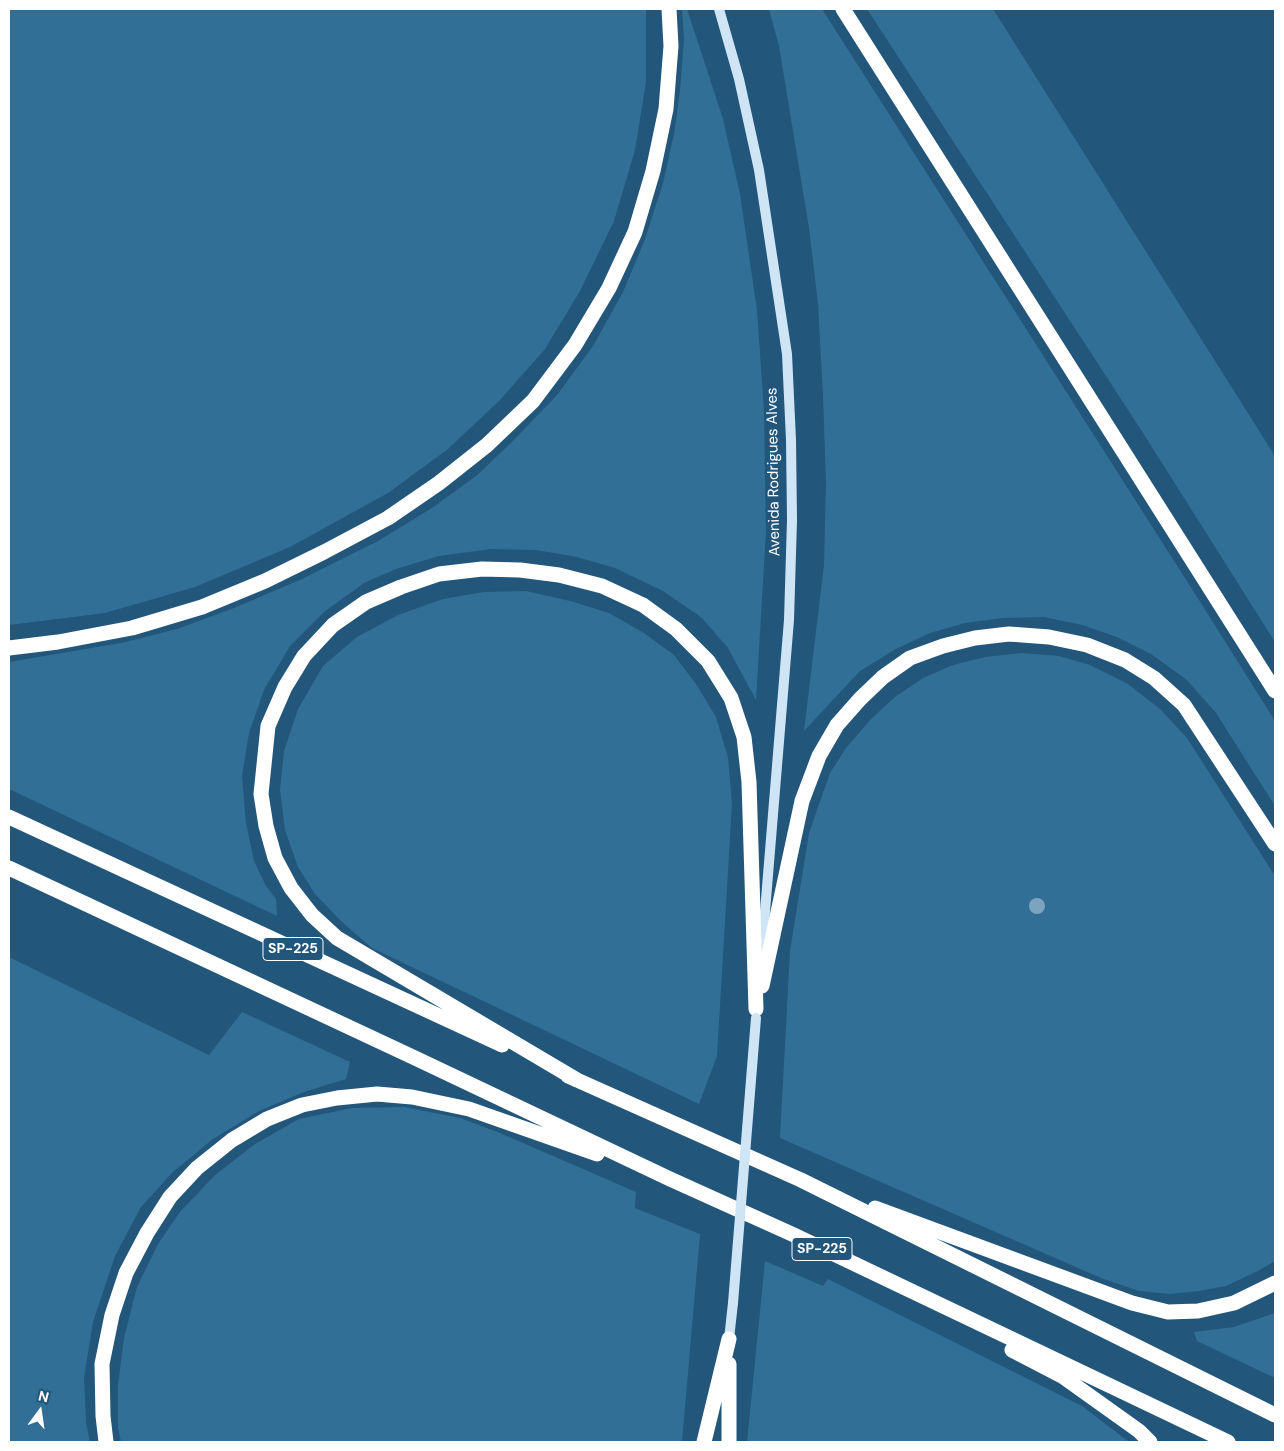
<!DOCTYPE html>
<html>
<head>
<meta charset="utf-8">
<style>
  body { margin:0 }
  #map { position:relative; width:1284px; height:1451px; overflow:hidden; background:#22567b; font-family:"DM Sans",sans-serif }
  canvas { display:block }
  .frame { position:absolute; inset:0; border:10px solid #fff; pointer-events:none }
  .north { position:absolute; left:15px; top:1386px; width:50px; height:50px; -webkit-text-stroke:4px #22567b; paint-order:stroke; rotate:14deg; font-size:14px; font-weight:700; line-height:20px; text-align:center; color:#fff }
  .north::after { content:''; display:block; margin:auto; width:18px; height:22px; background:#fff; clip-path:polygon(50% 0,100% 100%,50% 72%,0 100%) }
</style>
</head>
<body>
<div id="map">
<canvas width="1284" height="1451"></canvas>
<div class="frame"></div>
<div class="north">N</div>
</div>
<script>
const ctx = document.querySelector('canvas').getContext('2d');
ctx.lineJoin = 'round';
function paint(path, color) {
  ctx.fillStyle = color;
  ctx.fill(path, 'evenodd');
}
function toPath(rows) {
  const path = new Path2D();
  for (const r of rows) {
    path.moveTo(r[0], r[1]);
    for (let i = 2; i < r.length; i += 2) path.lineTo(r[i], r[i + 1]);
  }
  return path;
}
function trace(path, color, width, dash) {
  ctx.strokeStyle = color;
  ctx.lineWidth = width;
  ctx.lineCap = dash ? 'butt' : 'round';
  ctx.setLineDash(dash || []);
  ctx.stroke(path);
}
function drawText(font, color, halo, rows, align = 'center') {
  ctx.font = font + ' "DM Sans",sans-serif';
  ctx.lineWidth = 5;
  ctx.setLineDash([]);
  ctx.textBaseline = 'middle';
  ctx.strokeStyle = halo;
  ctx.fillStyle = color;
  for (const [text, x, y, turn = 0] of rows) {
    ctx.save();
    ctx.translate(x, y);
    ctx.rotate((+turn || 0) * Math.PI / 180);
    ctx.textAlign = isNaN(turn) ? turn : align;
    if (halo) ctx.strokeText(text, 0, 0);
    ctx.fillText(text, 0, 0);
    ctx.restore();
  }
}
paint(toPath([
  [9,9,646,9,646,82,635,150,614,221,580,291,545,349,500,400,448,449,388,493,290,547,195,587,105,613,9,625],
  [682,9,687,9,723,119,740,194,757,310,764,412,766,531,756,700,728,648,702,618,663,591,615,568,577,557,536,550,491,549,439,556,396,569,364,583,324,612,290,646,264,690,249,733,242,776,246,823,254,861,266,886,276,899,277,916,9,789,9,662,121,643,177,629,234,608,302,579,378,541,432,508,476,476,511,443,557,395,593,346,623,292,645,239,663,183,674,134,680,91,684,39],
  [769,9,822,9,1199,600,1275,721,1275,806,1216,713,1187,680,1151,654,1117,637,1082,625,1044,617,1003,618,965,623,930,633,896,649,860,671,804,731,824,565,826,482,823,395,818,304,809,228,779,46],
  [867,9,993,9,1275,456,1275,642,1145,436],
  [526,591,570,601,609,613,644,633,674,655,696,684,716,717,728,758,732,804,717,1056,699,1104,372,948,342,922,315,894,298,867,285,830,280,790,284,751,298,709,323,666,357,637,398,615,443,599,484,592],
  [1022,653,1059,656,1090,665,1128,684,1160,709,1187,738,1275,876,1275,1261,1258,1271,1226,1286,1199,1291,1170,1294,1139,1291,1101,1278,780,1138,790,951,809,833,830,773,846,748,871,719,895,697,923,678,953,665,985,657],
  [9,957,209,1055,242,1012,350,1062,346,1079,304,1092,259,1111,213,1139,173,1172,141,1207,115,1256,93,1322,84,1378,86,1423,90,1442,9,1442],
  [404,1107,460,1118,500,1133,636,1192,635,1208,700,1234,682,1442,121,1442,118,1427,118,1385,124,1338,137,1287,158,1244,180,1212,214,1176,255,1144,299,1119,352,1108],
  [765,1261,823,1286,828,1279,1082,1406,1129,1442,747,1442],
  [1275,1313,1275,1378,1197,1341,1194,1332,1234,1327]
]), '#326f97');
trace(toPath([
  [719,9,739,79,759,170,787,354,791,440,792,520,789,620,761,960],
  [729,1339,733,1303]
]), '#cfe5f5', 10);
trace(toPath([
  [843,9,1275,691],
  [9,648,58,642,132,628,202,607,265,581,324,552,388,518,439,483,487,445,533,401,575,345,609,288,635,232,653,171,666,109,671,46,669,9],
  [9,817,502,1045],
  [9,868,415,1058,670,1179,794,1235,1228,1442],
  [762,986,802,801,819,756,837,725,860,699,883,677,910,658,943,646,975,638,1009,634,1049,637,1087,645,1125,660,1154,678,1184,705,1275,844],
  [568,1076,801,1180,1275,1415],
  [577,1080,337,938,312,915,291,888,275,858,266,826,261,794,268,726,285,687,304,656,333,625,366,602,401,587,439,574,482,569,520,570,559,575,602,586,643,605,676,629,708,661,731,698,744,737,749,782,756,1009],
  [875,1208,1132,1303,1168,1312,1198,1311,1234,1303,1275,1283],
  [1012,1350,1062,1376,1139,1431,1150,1442],
  [729,1364,729,1442],
  [106,1442,103,1416,102,1364,112,1315,126,1273,147,1233,170,1197,197,1168,232,1140,267,1119,302,1105,337,1098,377,1094,412,1097,469,1109,597,1154],
  [704,1442,729,1339]
]), '#fff', 15);
trace(toPath([
  [733,1303,756,1018]
]), '#cfe5f5', 10);
ctx.fillStyle = '#7da4be';
for (const [x, y] of [
  [1037,906]
]) {
  ctx.beginPath();
  ctx.arc(x, y, 8, 0, 2 * Math.PI);
  ctx.fill();
}
for (const [x, y, w] of [
  [293,949,60],
  [822,1249,60]
]) {
  const box = new Path2D();
  box.roundRect(x - w / 2, y - 11.5, w, 23, 4);
  ctx.fillStyle = '#22567b';
  ctx.fill(box);
  trace(box, '#fff', 1);
}
drawText('bold 14px', '#fff', null, [
  ["SP-225",293,949],
  ["SP-225",822,1249]
]);
drawText('15px', '#fff', '#22567b', [
  ["Avenida Rodrigues Alves",774,472,-91]
]);
</script>
</body>
</html>
